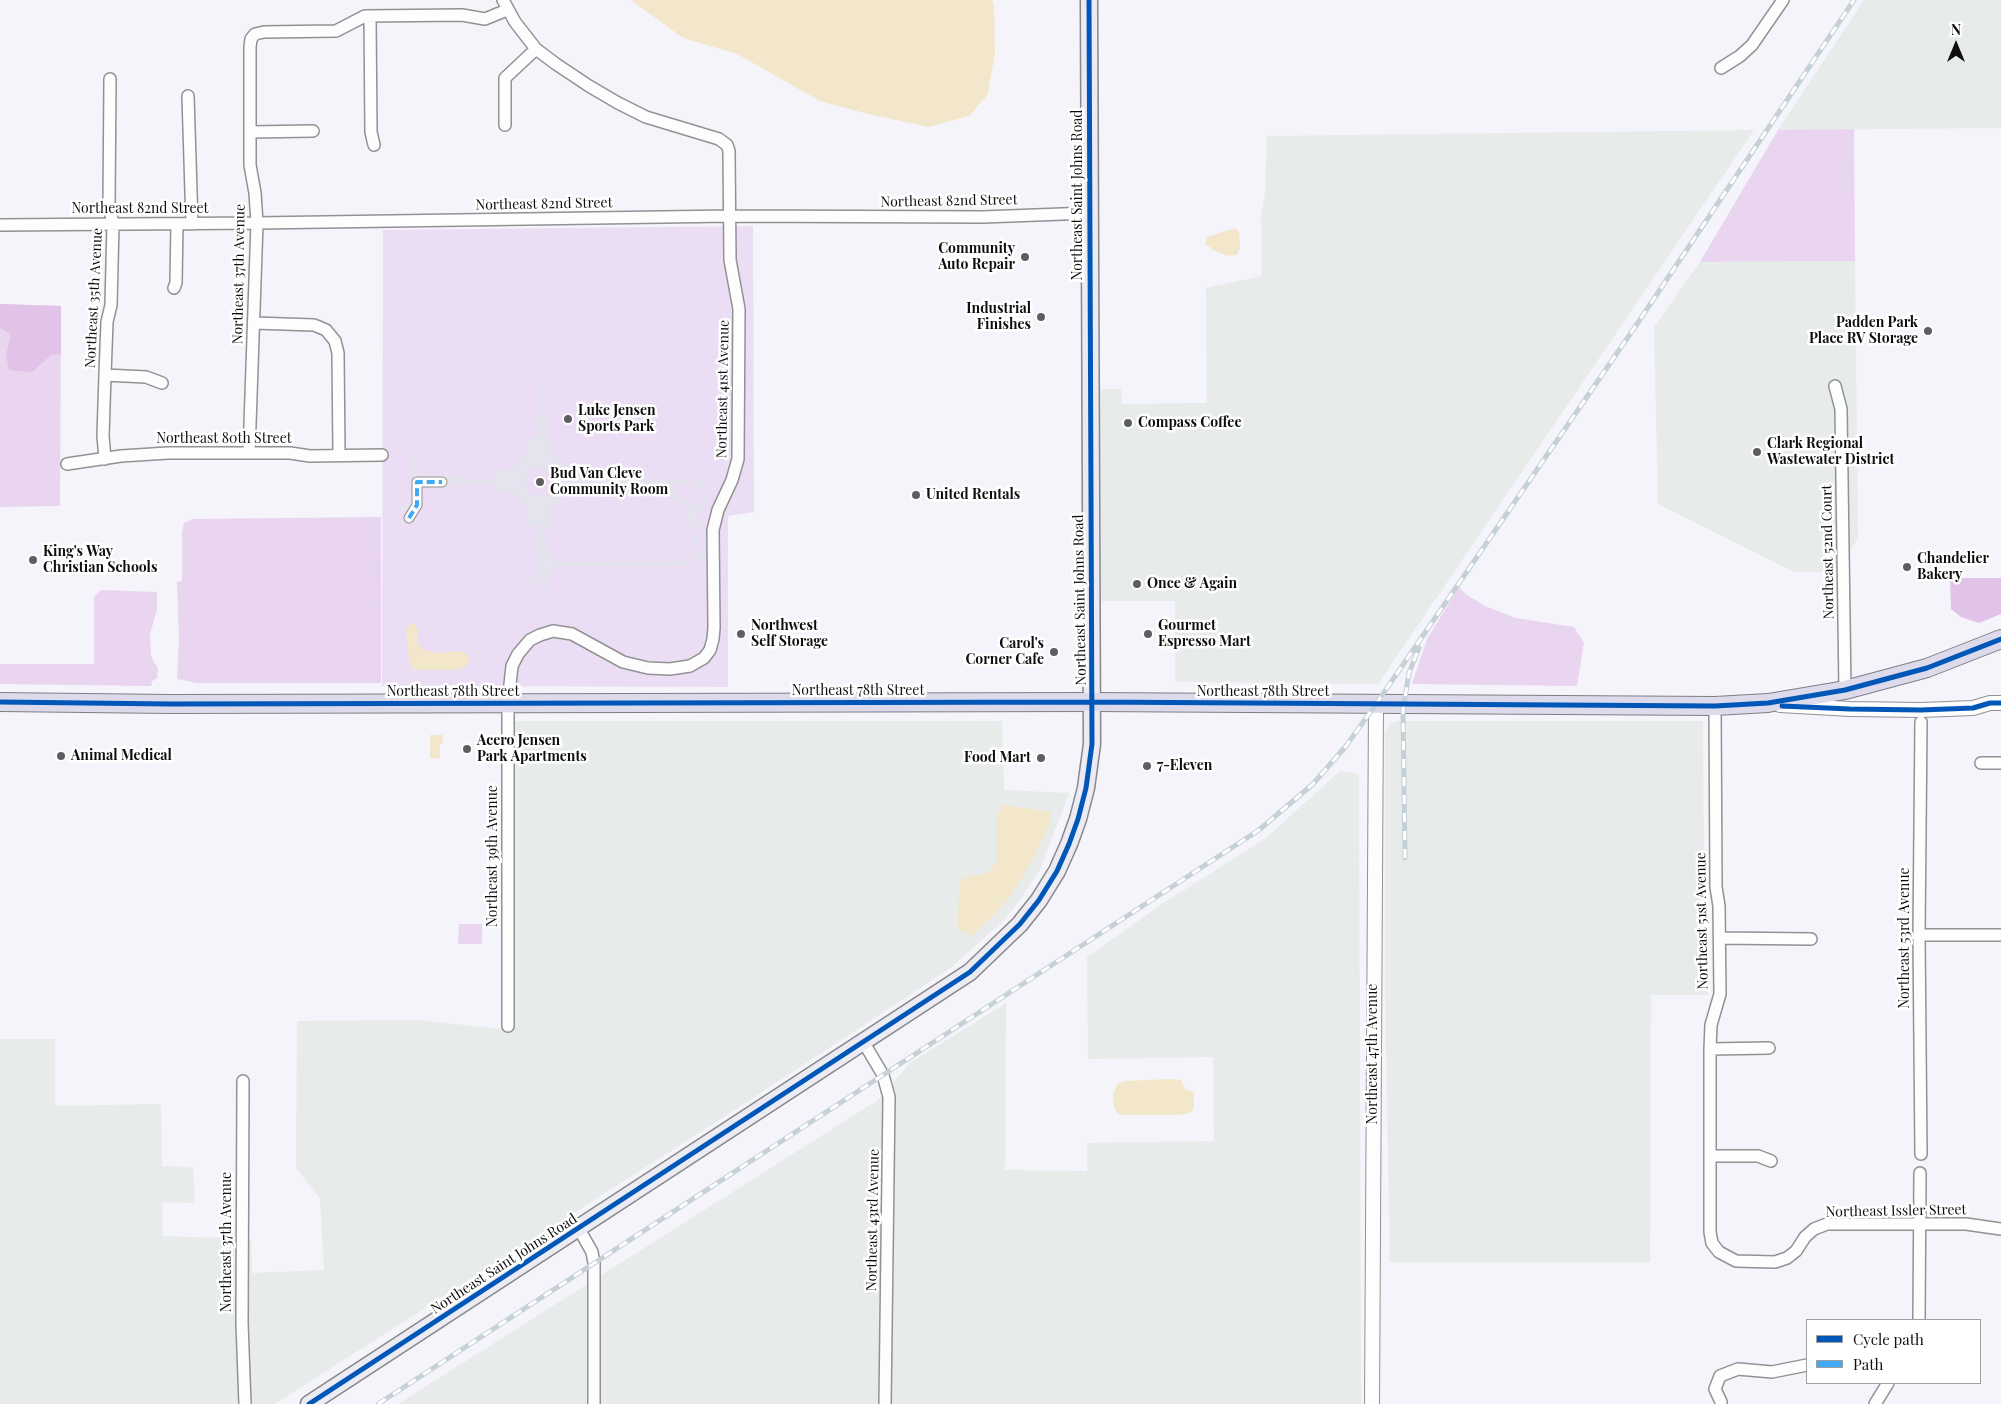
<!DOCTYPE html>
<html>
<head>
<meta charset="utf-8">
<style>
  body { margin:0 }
  #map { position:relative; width:2001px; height:1404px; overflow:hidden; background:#f4f4fa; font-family:"Playfair Display",serif }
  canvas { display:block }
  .legend { position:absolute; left:1806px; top:1319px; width:175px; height:65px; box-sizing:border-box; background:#fff; border:1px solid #9f9f9f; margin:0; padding:6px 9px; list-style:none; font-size:15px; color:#0e0e0e }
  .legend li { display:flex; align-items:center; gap:10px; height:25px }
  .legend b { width:25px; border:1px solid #9f9f9f }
  .north { position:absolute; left:1931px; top:20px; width:50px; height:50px; -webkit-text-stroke:4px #fff; paint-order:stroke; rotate:0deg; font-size:14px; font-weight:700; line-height:20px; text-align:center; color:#0e0e0e }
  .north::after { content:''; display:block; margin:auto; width:18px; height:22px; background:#0e0e0e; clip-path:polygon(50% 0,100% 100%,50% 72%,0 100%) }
</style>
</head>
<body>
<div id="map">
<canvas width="2001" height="1404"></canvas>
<ul class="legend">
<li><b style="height:6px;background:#0057b8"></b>Cycle path</li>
<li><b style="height:6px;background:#3fa9f5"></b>Path</li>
</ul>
<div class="north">N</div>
</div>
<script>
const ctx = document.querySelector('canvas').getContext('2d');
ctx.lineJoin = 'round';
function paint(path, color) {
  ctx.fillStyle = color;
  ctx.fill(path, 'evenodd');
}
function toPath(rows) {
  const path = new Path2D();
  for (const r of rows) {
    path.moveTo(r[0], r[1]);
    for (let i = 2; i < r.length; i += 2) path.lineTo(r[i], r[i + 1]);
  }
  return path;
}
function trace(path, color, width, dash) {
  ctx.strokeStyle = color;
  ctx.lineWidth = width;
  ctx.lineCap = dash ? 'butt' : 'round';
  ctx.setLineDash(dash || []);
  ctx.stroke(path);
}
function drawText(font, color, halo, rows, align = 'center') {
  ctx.font = font + ' "Playfair Display",serif';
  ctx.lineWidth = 5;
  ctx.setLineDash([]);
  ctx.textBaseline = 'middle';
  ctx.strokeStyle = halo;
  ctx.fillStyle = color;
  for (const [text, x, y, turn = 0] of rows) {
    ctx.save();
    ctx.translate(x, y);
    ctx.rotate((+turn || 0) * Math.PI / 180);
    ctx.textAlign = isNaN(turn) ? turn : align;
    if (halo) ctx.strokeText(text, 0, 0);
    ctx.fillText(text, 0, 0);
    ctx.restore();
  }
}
paint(toPath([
  [1864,0,2001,0,2001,128,1778,130],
  [1754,130,1378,684,1175,682,1175,601,1101,601,1100,389,1121,389,1122,404,1207,403,1206,288,1262,276,1261,217,1265,194,1267,136],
  [1855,261,1858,539,1833,572,1794,572,1658,504,1654,327,1700,262],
  [505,721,1002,721,1004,790,1069,793,1040,870,1022,897,1005,919,952,967,727,1115,275,1404,0,1404,0,1039,55,1039,55,1106,161,1104,162,1166,193,1167,195,1203,162,1202,163,1236,251,1239,252,1273,324,1270,320,1199,296,1168,297,1021,419,1020,509,1030],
  [1398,721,1703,721,1704,877,1707,912,1708,995,1651,995,1650,1262,1390,1262,1385,995,1385,734,1390,724],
  [1340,771,1359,774,1361,1404,398,1404,878,1100,910,1063,1006,1003,1005,1170,1087,1171,1087,1143,1214,1141,1213,1057,1088,1059,1087,957,1162,904,1266,838]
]), '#e7ebea');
paint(toPath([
  [1854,129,1855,261,1700,262,1778,130],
  [0,304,61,306,60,506,0,507],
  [381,517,381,683,196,683,177,679,179,638,177,582,182,581,182,533,184,523,192,519],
  [1459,587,1467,595,1485,606,1516,618,1574,627,1584,643,1577,686,1412,684,1427,639],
  [101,590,157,592,157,610,150,634,151,656,158,669,157,678,151,682,152,686,0,684,0,664,94,664,94,597],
  [459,924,482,924,482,944,458,944]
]), '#e9d5f0');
paint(toPath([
  [0,304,61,306,61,354,51,355,32,372,9,370,6,355,11,334,0,328],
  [1950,578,2001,578,2001,614,1979,623,1961,617,1951,609]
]), '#e1c3e7');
paint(toPath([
  [753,226,754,512,728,516,728,687,382,686,383,230]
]), '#ebdef4');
paint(toPath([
  [537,380,542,380,542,416,547,416,547,436,551,437,551,453,568,469,585,470,585,473,605,473,605,479,640,479,641,476,646,476,648,479,695,479,703,481,708,496,700,510,700,555,703,556,706,554,706,559,699,559,692,564,686,565,558,566,550,572,547,580,550,593,559,599,558,601,547,594,544,583,536,583,536,586,528,586,528,579,537,578,537,548,532,546,532,544,537,543,537,527,534,525,528,525,528,510,510,493,496,493,496,486,494,484,478,484,477,489,475,489,473,484,460,484,458,487,443,487,443,493,436,493,436,487,423,487,420,488,415,514,416,519,400,508,404,507,406,504,415,504,413,477,411,476,411,461,408,458,411,455,415,459,415,470,420,470,422,476,458,476,460,479,473,479,475,474,477,474,478,480,494,479,496,477,496,470,511,470,528,453,528,438,537,437,537,420,532,419,532,417,537,416],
  [534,468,545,468,553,476,554,487,545,495,534,495,526,487,526,476],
  [693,481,700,485,700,489,705,495,704,498,698,505,694,505,694,502,692,502,691,505,689,505,674,490,674,484,675,484,676,487,678,487,678,484],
  [646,483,668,483,669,493,687,510,687,525,694,525,696,527,696,536,691,537,691,540,696,541,696,554,692,560,687,561,555,561,549,555,548,541,548,538,543,537,543,527,551,526,551,509,568,493,584,493,583,486,585,484,594,484,596,489,620,494,643,489]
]), '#e5e4ee');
paint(toPath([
  [631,0,992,0,994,5,995,53,988,94,969,116,928,127,864,113,820,101,737,54,683,38],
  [1235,228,1239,232,1240,248,1237,255,1228,256,1215,251,1205,244,1207,237],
  [409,624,415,624,418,630,417,644,424,650,438,653,460,651,468,655,469,663,463,668,452,670,414,670,409,662,406,630],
  [430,735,443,735,443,743,440,744,440,759,430,758],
  [1003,805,1052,812,1049,825,1033,859,1017,886,1001,908,972,936,960,930,958,925,959,883,966,876,986,874,995,864,997,857,997,816],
  [1170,1079,1181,1080,1185,1089,1194,1092,1194,1108,1189,1113,1178,1115,1125,1115,1118,1114,1114,1108,1113,1095,1117,1084,1124,1081]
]), '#f3e7cb');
const pedestrian = toPath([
  [409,518,417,505,417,482,442,482]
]);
const minor = toPath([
  [503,0,515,22,536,49,556,64,589,86,618,103,646,117,719,139,727,145,729,151,730,260,739,309,738,459,732,480,718,510,713,530,714,628,713,639,710,650,704,658,690,666,670,669,648,668,623,662,572,634,553,631,540,635,530,640,518,654,512,666,508,703,508,1026],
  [370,16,371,132,374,145],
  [1721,68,1740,56,1752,45,1783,0],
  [188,96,192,224],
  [505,125,505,78,536,49],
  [250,132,313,131],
  [0,225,257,223,729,216,983,217,1089,213],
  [174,288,176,283,177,224],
  [254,323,314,325,326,330,335,341,338,353,339,455],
  [105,375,146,377,162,383],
  [1835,386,1841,409,1845,690],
  [249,453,257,223,255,193,250,165,250,47,251,39,255,34,264,32,336,31,365,16,462,15,485,19,507,10],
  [105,459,103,436,105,375,107,322,111,305,113,224,109,205,110,79],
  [67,464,121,456,168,453,290,453,310,456,382,455],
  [1715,706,1716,887,1719,906,1720,994,1711,1025,1710,1049,1710,1232,1712,1243,1719,1252,1736,1261,1775,1262,1787,1258,1796,1251,1805,1237,1814,1229,1827,1224,1966,1224,2001,1229],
  [1921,722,1919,935,1921,1154],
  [1981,763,2001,763],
  [1919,935,2001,935],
  [1720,938,1811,939],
  [864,1043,883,1075,889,1097,885,1404],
  [1710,1049,1769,1048],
  [243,1081,242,1323,245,1404],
  [1710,1156,1758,1156,1771,1161],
  [579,1229,592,1252,594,1263,594,1404],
  [1919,1320,1920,1173],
  [1721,1402,1715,1389,1720,1376,1738,1369,1772,1372,1807,1365],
  [1875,1404,1888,1383]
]);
const tertiary = toPath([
  [1780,705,1850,709,1921,710,1973,708,1990,703,2001,703],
  [1372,1404,1376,704]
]);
const secondary = toPath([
  [309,1404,970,972,1020,924,1039,900,1057,871,1069,844,1078,819,1086,788,1092,744,1089,0]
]);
const primary = toPath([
  [0,702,170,704,1093,702,1715,706,1768,703,1845,690,1927,668,2001,639]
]);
trace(pedestrian, '#929294', 11);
trace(minor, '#929294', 14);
trace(tertiary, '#929294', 16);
trace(secondary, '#88888b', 19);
trace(primary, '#7f7f82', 20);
trace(pedestrian, '#fdfdfe', 9);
trace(minor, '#fdfdfe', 11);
trace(tertiary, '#fdfdfe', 14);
trace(secondary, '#ecebf4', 16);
trace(primary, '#dcdaeb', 18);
const rail = toPath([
  [1405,858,1403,710,1409,673,1419,648],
  [378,1404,1259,830,1313,784,1346,746,1376,704,1637,324,1854,0]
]);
trace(rail, '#c5d1d7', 5);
trace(rail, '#fff', 3, [9]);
trace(toPath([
  [409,518,417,505,417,482,442,482]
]), '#3fa9f5', 4, [8, 4]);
trace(toPath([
  [0,702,170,704,1093,702,1715,706,1768,703,1845,690,1927,668,2001,639],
  [1782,706,1850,709,1921,710,1973,708,1990,703,2001,703],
  [309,1404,970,972,1020,924,1039,900,1057,871,1069,844,1078,819,1086,788,1092,744,1089,0]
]), '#0057b8', 5);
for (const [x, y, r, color] of [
  [1025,257,5,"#5e5e61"],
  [1041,317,5,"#5e5e61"],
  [1928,331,5,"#5e5e61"],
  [568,419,5,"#5e5e61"],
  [1128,423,5,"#5e5e61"],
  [1757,452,5,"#5e5e61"],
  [540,482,5,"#5e5e61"],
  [916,495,5,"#5e5e61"],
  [33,560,5,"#5e5e61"],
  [1907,567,5,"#5e5e61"],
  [1137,584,5,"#5e5e61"],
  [741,634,5,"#5e5e61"],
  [1148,634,5,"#5e5e61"],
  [1054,652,5,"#5e5e61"],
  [467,749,5,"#5e5e61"],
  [61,756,5,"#5e5e61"],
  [1041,758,5,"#5e5e61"],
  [1147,766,5,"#5e5e61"]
]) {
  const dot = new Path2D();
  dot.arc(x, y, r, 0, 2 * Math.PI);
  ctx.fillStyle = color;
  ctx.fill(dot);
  trace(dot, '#fff', 2);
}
drawText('14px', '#0e0e0e', '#fff', [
  ["Northeast Saint Johns Road",1078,195,-90],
  ["Northeast 82nd Street",949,201,-1],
  ["Northeast 82nd Street",544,204,-1],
  ["Northeast 82nd Street",140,209],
  ["Northeast 37th Avenue",239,274,-89],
  ["Northeast 35th Avenue",94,298,-87],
  ["Northeast 41st Avenue",723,389,-89],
  ["Northeast 80th Street",224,439],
  ["Northeast 52nd Court",1828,552,-91],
  ["Northeast Saint Johns Road",1080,600,-91],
  ["Northeast 78th Street",858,691],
  ["Northeast 78th Street",453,692],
  ["Northeast 78th Street",1263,692],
  ["Northeast 39th Avenue",493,856,-90],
  ["Northeast 51st Avenue",1702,921,-91],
  ["Northeast 53rd Avenue",1905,938,-90],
  ["Northeast 47th Avenue",1373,1054,-90],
  ["Northeast Issler Street",1896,1211,-1],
  ["Northeast 43rd Avenue",873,1220,-89],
  ["Northeast 37th Avenue",227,1242,-90],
  ["Northeast Saint Johns Road",504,1264,-33]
]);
drawText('bold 14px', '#0e0e0e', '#fff', [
  ["Community",1015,249,"right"],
  ["Auto Repair",1015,265,"right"],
  ["Industrial",1031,309,"right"],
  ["Finishes",1031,325,"right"],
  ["Padden Park",1918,323,"right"],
  ["Place RV Storage",1918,339,"right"],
  ["Luke Jensen",578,411],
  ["Sports Park",578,427],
  ["Compass Coffee",1138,423],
  ["Clark Regional",1767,444],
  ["Wastewater District",1767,460],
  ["Bud Van Cleve",550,474],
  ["Community Room",550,490],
  ["United Rentals",926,495],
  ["King's Way",43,552],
  ["Christian Schools",43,568],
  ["Chandelier",1917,559],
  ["Bakery",1917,575],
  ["Once & Again",1147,584],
  ["Northwest",751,626],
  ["Self Storage",751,642],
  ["Gourmet",1158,626],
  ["Espresso Mart",1158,642],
  ["Carol's",1044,644,"right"],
  ["Corner Cafe",1044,660,"right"],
  ["Acero Jensen",477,741],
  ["Park Apartments",477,757],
  ["Animal Medical",71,756],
  ["Food Mart",1031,758,"right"],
  ["7-Eleven",1157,766]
], 'left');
</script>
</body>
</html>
